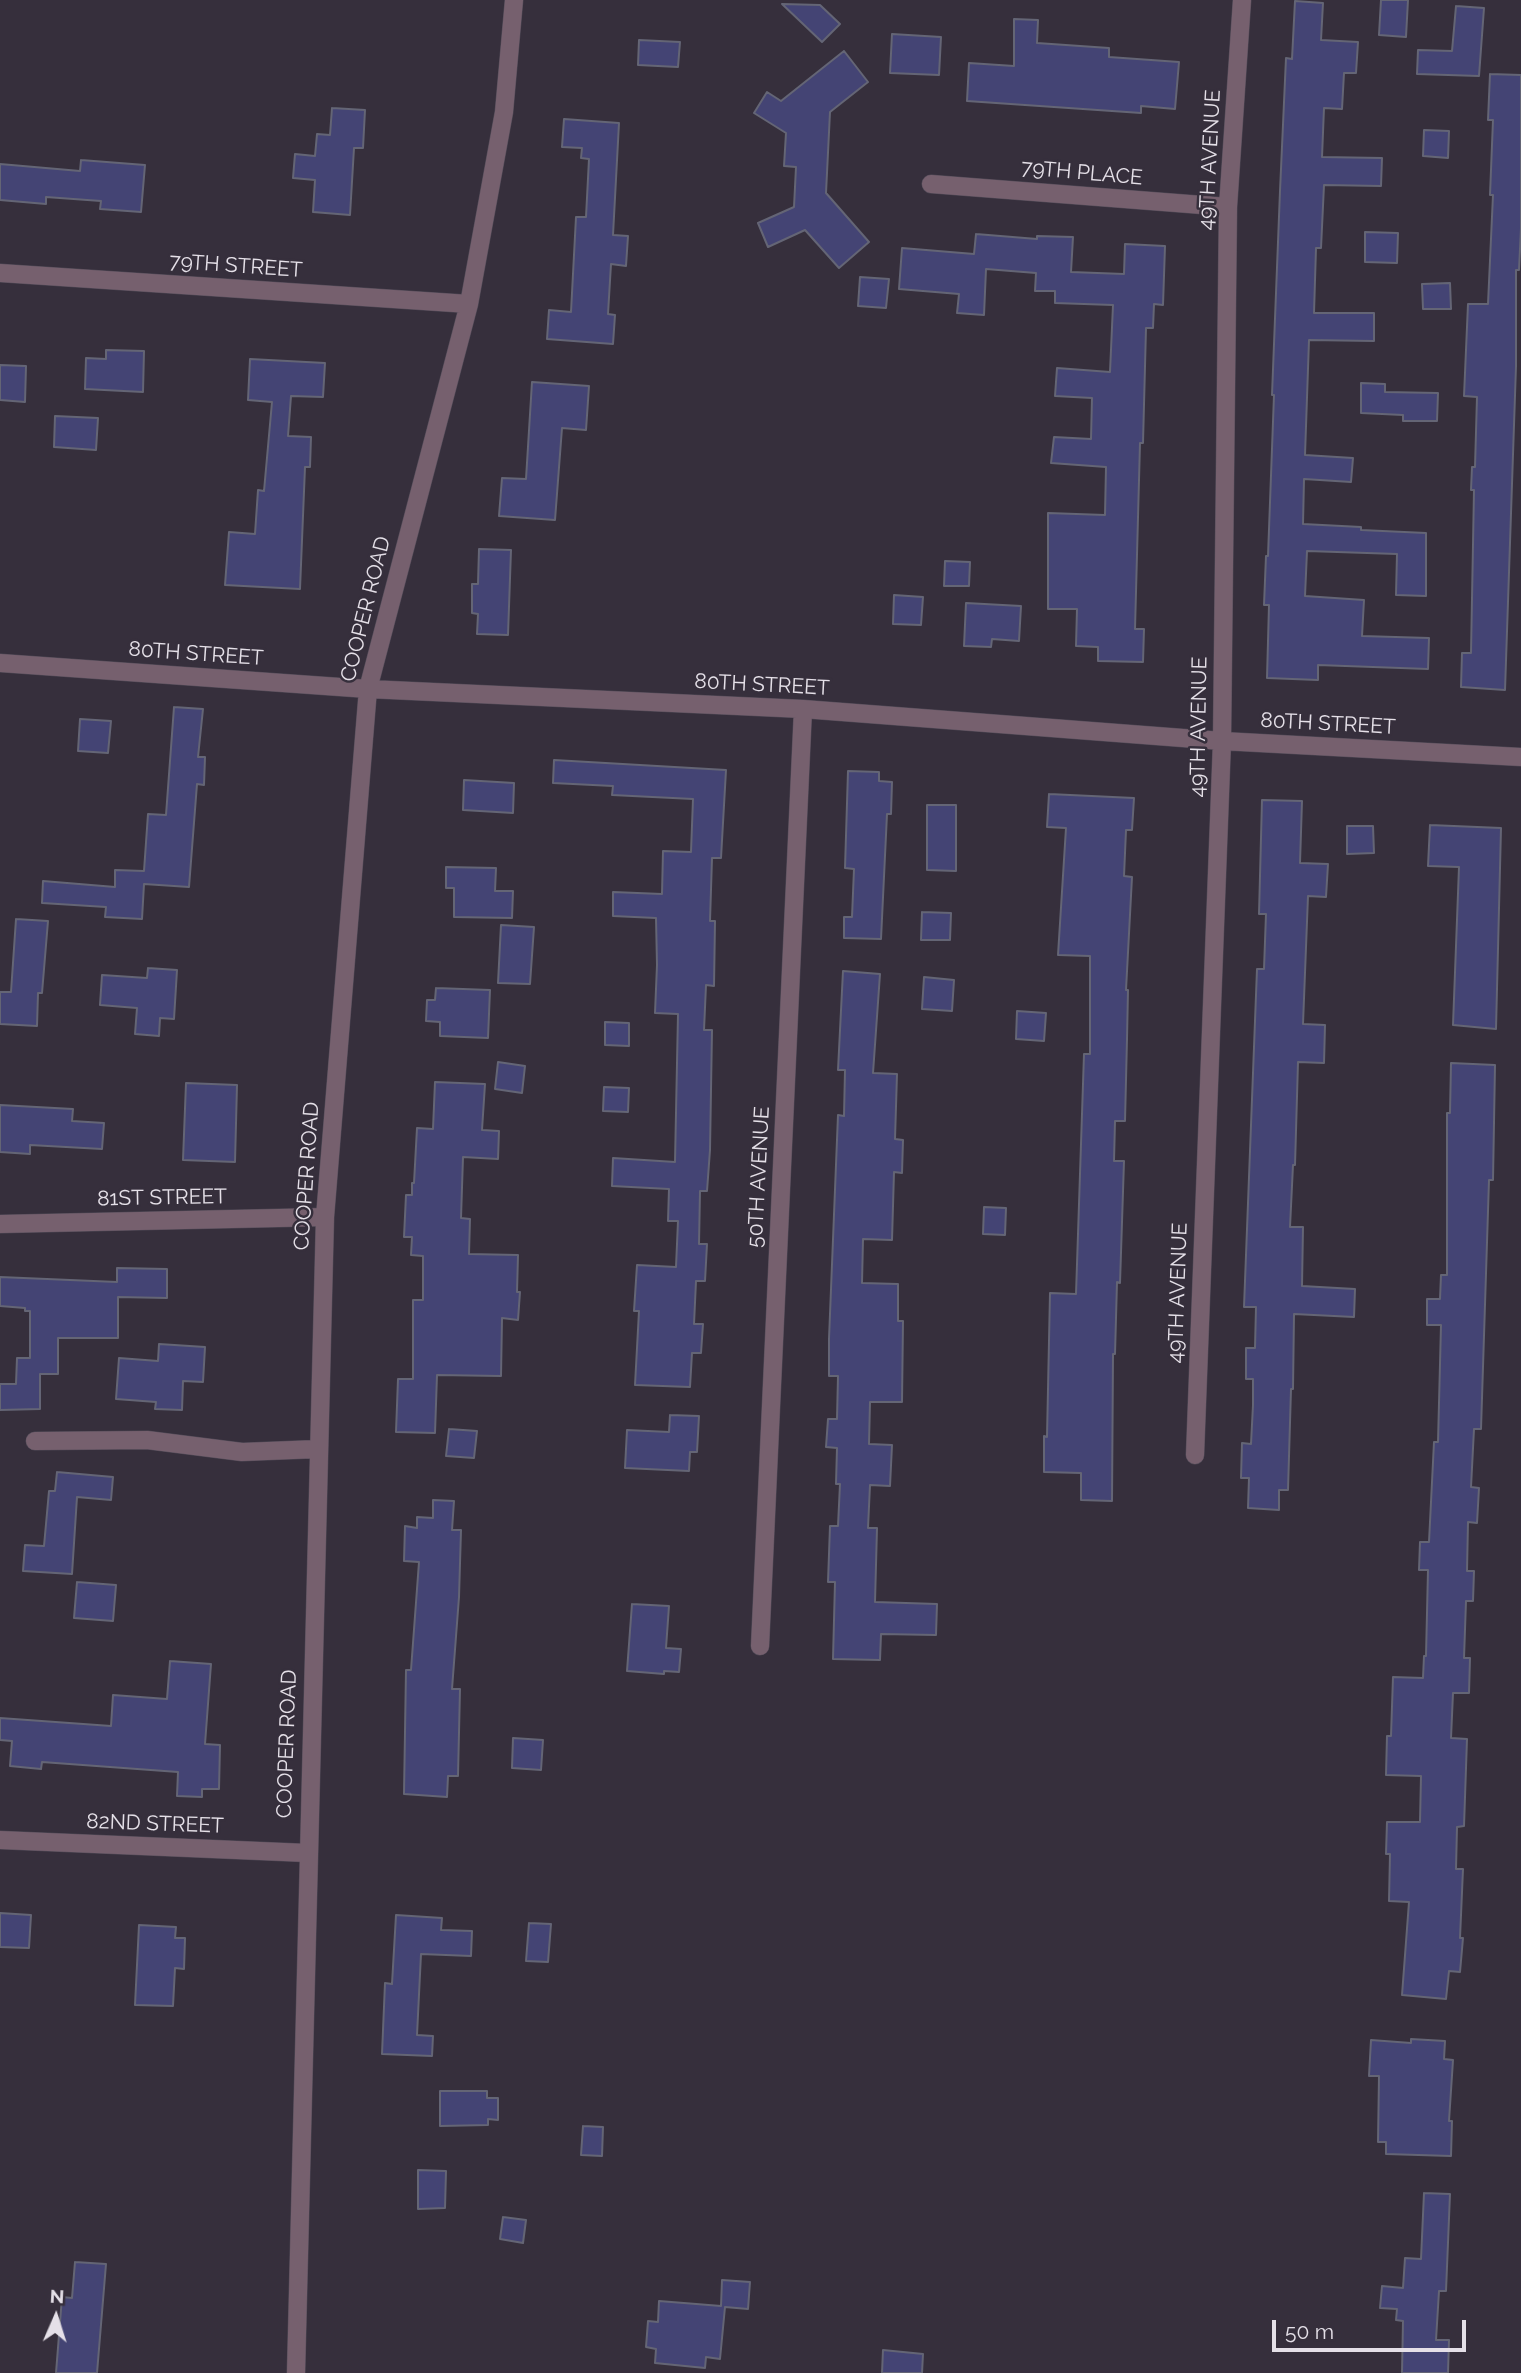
<!DOCTYPE html>
<html>
<head>
<meta charset="utf-8">
<style>
  body { margin:0 }
  #map { position:relative; width:1521px; height:2373px; overflow:hidden; background:#362f3c; font-family:Raleway,sans-serif }
  canvas { display:block }
  .north { position:absolute; left:21px; top:2282px; width:70px; height:70px; -webkit-text-stroke:5px #362f3c; paint-order:stroke; rotate:3deg; font-size:19px; font-weight:700; line-height:28px; text-align:center; color:#e5e0e8 }
  .north::after { content:''; display:block; margin:auto; width:24px; height:32px; background:#e5e0e8; clip-path:polygon(50% 0,100% 100%,50% 72%,0 100%) }
  .scale { position:absolute; left:1272px; top:2320px; width:194px; height:32px; box-sizing:border-box; border:4px solid #e5e0e8; border-top:0; padding-left:9px; font-size:21px; line-height:24px; white-space:nowrap; color:#e5e0e8; -webkit-text-stroke:5px #362f3c; paint-order:stroke }
</style>
</head>
<body>
<div id="map">
<canvas width="1521" height="2373"></canvas>
<div class="north">N</div>
<div class="scale">50 m</div>
</div>
<script>
const ctx = document.querySelector('canvas').getContext('2d');
ctx.lineJoin = 'round';
function paint(path, color) {
  ctx.fillStyle = color;
  ctx.fill(path, 'evenodd');
}
function toPath(rows) {
  const path = new Path2D();
  for (const r of rows) {
    path.moveTo(r[0], r[1]);
    for (let i = 2; i < r.length; i += 2) path.lineTo(r[i], r[i + 1]);
  }
  return path;
}
function trace(path, color, width, dash) {
  ctx.strokeStyle = color;
  ctx.lineWidth = width;
  ctx.lineCap = dash ? 'butt' : 'round';
  ctx.setLineDash(dash || []);
  ctx.stroke(path);
}
function drawText(font, color, halo, rows, align = 'center') {
  ctx.font = font + ' Raleway,sans-serif';
  ctx.lineWidth = 5;
  ctx.setLineDash([]);
  ctx.textBaseline = 'middle';
  ctx.strokeStyle = halo;
  ctx.fillStyle = color;
  for (const [text, x, y, turn = 0] of rows) {
    ctx.save();
    ctx.translate(x, y);
    ctx.rotate((+turn || 0) * Math.PI / 180);
    ctx.textAlign = isNaN(turn) ? turn : align;
    if (halo) ctx.strokeText(text, 0, 0);
    ctx.fillText(text, 0, 0);
    ctx.restore();
  }
}
const building = toPath([
  [1381,0,1408,0,1406,37,1379,35,1381,0],
  [1295,1,1323,3,1321,40,1358,42,1356,73,1344,73,1342,109,1324,108,1322,157,1382,158,1381,186,1324,185,1321,248,1316,248,1314,313,1374,313,1374,341,1309,340,1305,455,1353,458,1351,482,1304,479,1303,524,1361,527,1361,530,1426,533,1426,596,1396,595,1397,554,1307,551,1305,596,1364,600,1362,636,1429,638,1428,669,1318,665,1318,680,1267,678,1269,605,1264,605,1266,556,1268,556,1274,395,1272,395,1280,191,1286,58,1292,59,1295,1],
  [782,4,820,5,840,24,822,42,782,4],
  [1456,6,1484,8,1479,76,1417,74,1418,50,1452,51,1456,6],
  [1014,19,1038,20,1037,43,1109,48,1109,57,1179,62,1175,109,1141,106,1141,113,967,101,969,63,1014,66,1014,19],
  [892,34,941,37,939,75,890,73,892,34],
  [639,40,680,42,678,67,638,65,639,40],
  [844,51,868,82,830,112,826,193,869,242,839,268,805,230,768,247,758,223,794,207,796,167,784,166,786,133,754,113,767,92,781,101,844,51],
  [1490,74,1521,75,1521,228,1519,270,1516,270,1516,366,1505,690,1461,687,1462,653,1471,653,1474,490,1471,490,1472,467,1475,467,1477,397,1464,396,1468,304,1488,304,1493,195,1490,195,1493,120,1488,120,1490,74],
  [332,108,365,110,363,148,354,148,350,215,313,212,315,180,293,178,295,154,315,156,317,134,330,135,332,108],
  [564,119,619,123,613,235,628,236,626,266,611,264,608,314,615,315,613,344,547,339,549,310,571,312,576,217,586,217,589,159,581,158,582,148,562,147,564,119],
  [1424,130,1449,131,1448,158,1423,156,1424,130],
  [81,160,145,165,141,212,100,209,101,201,46,197,46,204,0,200,0,164,80,171,81,160],
  [1365,232,1398,233,1397,263,1365,262,1365,232],
  [976,234,1037,239,1037,236,1073,237,1071,272,1124,274,1125,244,1165,246,1163,305,1154,304,1153,328,1146,328,1143,443,1140,443,1135,629,1144,629,1143,662,1098,661,1098,647,1076,646,1077,609,1048,609,1048,513,1105,515,1106,467,1051,463,1054,437,1091,439,1092,398,1055,396,1057,368,1110,372,1113,305,1055,303,1055,291,1035,291,1036,273,986,269,984,315,957,313,959,294,899,289,902,248,974,254,976,234],
  [860,277,889,279,886,308,858,306,860,277],
  [1450,283,1451,309,1423,309,1422,284,1450,283],
  [106,350,144,351,143,392,85,389,86,358,106,359,106,350],
  [250,359,325,363,323,397,291,396,288,436,311,437,310,467,305,467,300,589,225,585,229,532,255,534,258,490,264,491,272,402,248,400,250,359],
  [0,365,26,366,25,402,0,400,0,365],
  [532,382,589,386,586,430,562,428,555,520,499,516,502,478,526,479,532,382],
  [1361,383,1385,384,1385,392,1438,393,1437,421,1403,421,1403,415,1361,413,1361,383],
  [55,416,98,418,96,450,54,447,55,416],
  [479,549,511,550,508,635,477,634,478,614,472,613,472,584,478,584,479,549],
  [945,561,970,562,969,586,944,586,945,561],
  [894,595,923,597,921,625,893,624,894,595],
  [966,603,1021,606,1019,641,992,639,991,647,964,646,966,603],
  [174,707,203,709,198,757,205,757,204,785,197,784,189,887,144,884,142,919,105,917,106,907,42,903,43,881,115,887,115,870,144,871,148,814,166,815,174,707],
  [80,719,111,721,108,753,78,751,80,719],
  [554,760,726,770,721,858,712,858,710,921,715,921,714,986,706,985,704,1030,712,1030,710,1150,707,1191,700,1191,699,1244,707,1244,705,1281,696,1281,694,1324,703,1324,701,1353,692,1353,690,1387,635,1385,639,1311,634,1311,637,1265,676,1267,678,1221,668,1221,669,1189,612,1186,613,1158,675,1162,678,1014,655,1013,657,965,656,918,613,916,613,892,662,894,663,851,691,852,693,799,612,795,613,786,553,783,554,760],
  [848,771,879,772,879,781,892,782,891,814,887,814,881,939,844,938,844,917,852,917,854,869,845,868,848,771],
  [464,780,514,783,513,813,463,810,464,780],
  [1049,794,1134,798,1132,830,1126,830,1124,876,1132,877,1126,990,1128,990,1127,1039,1125,1121,1115,1121,1114,1161,1124,1161,1120,1283,1117,1282,1115,1354,1113,1354,1112,1501,1081,1500,1081,1473,1044,1472,1044,1436,1047,1437,1050,1293,1076,1294,1084,1054,1090,1054,1090,956,1058,955,1066,828,1047,827,1049,794],
  [1262,800,1302,801,1300,863,1328,864,1326,897,1308,896,1303,1024,1325,1025,1324,1063,1298,1062,1295,1165,1293,1165,1290,1227,1303,1227,1302,1286,1355,1289,1354,1317,1294,1314,1293,1389,1291,1389,1288,1490,1279,1490,1279,1510,1248,1508,1249,1478,1241,1478,1242,1443,1251,1444,1253,1405,1253,1379,1246,1379,1246,1348,1255,1348,1256,1307,1244,1307,1257,969,1264,969,1266,914,1259,914,1262,800],
  [927,805,956,805,956,871,927,870,927,805],
  [1430,825,1501,828,1496,1029,1453,1025,1459,867,1428,866,1430,825],
  [1347,826,1373,826,1374,853,1347,854,1347,826],
  [446,867,496,868,495,891,513,891,512,918,454,917,454,888,446,888,446,867],
  [922,912,951,913,950,940,921,940,922,912],
  [16,919,48,921,42,993,38,993,37,1026,0,1024,0,992,11,992,16,919],
  [501,925,534,927,530,984,498,983,501,925],
  [148,968,177,970,174,1019,160,1018,159,1036,135,1034,137,1008,100,1005,102,975,147,978,148,968],
  [843,971,880,974,873,1073,897,1074,895,1139,903,1140,902,1173,894,1172,892,1240,863,1239,862,1283,898,1284,898,1321,903,1321,902,1402,870,1402,869,1444,892,1445,890,1486,870,1485,868,1528,877,1528,875,1602,937,1604,936,1635,881,1634,880,1660,833,1659,835,1582,828,1582,830,1526,838,1526,840,1484,836,1484,837,1448,826,1447,828,1419,837,1419,838,1376,829,1376,829,1339,838,1115,844,1116,845,1070,838,1070,843,971],
  [924,977,954,980,952,1011,922,1009,924,977],
  [436,988,490,990,488,1038,440,1036,440,1022,426,1021,427,1000,435,1000,436,988],
  [1017,1011,1046,1013,1044,1041,1016,1039,1017,1011],
  [605,1022,629,1023,629,1046,605,1045,605,1022],
  [498,1062,525,1066,522,1093,495,1089,498,1062],
  [1451,1063,1495,1065,1493,1180,1489,1180,1481,1429,1474,1429,1471,1487,1479,1488,1477,1523,1468,1522,1467,1571,1474,1571,1473,1601,1466,1601,1464,1658,1470,1658,1469,1693,1453,1693,1451,1738,1467,1739,1464,1826,1457,1827,1456,1869,1463,1869,1460,1938,1463,1938,1460,1972,1449,1971,1446,1999,1402,1995,1409,1902,1389,1901,1390,1854,1386,1854,1387,1822,1420,1822,1421,1776,1386,1775,1387,1736,1391,1736,1393,1677,1423,1678,1424,1656,1426,1656,1428,1570,1419,1570,1420,1542,1429,1542,1434,1442,1438,1442,1441,1325,1427,1325,1427,1299,1440,1299,1441,1275,1447,1275,1447,1113,1450,1113,1451,1063],
  [435,1082,485,1084,482,1130,499,1131,498,1159,463,1157,461,1218,470,1219,469,1254,518,1255,517,1292,520,1292,518,1320,502,1318,501,1376,437,1375,435,1433,396,1432,398,1379,413,1379,413,1300,423,1300,423,1256,411,1255,412,1237,404,1237,406,1195,412,1195,412,1183,414,1183,417,1128,433,1129,435,1082],
  [186,1083,237,1085,235,1162,183,1160,186,1083],
  [604,1087,629,1088,628,1112,603,1111,604,1087],
  [0,1105,73,1109,72,1121,104,1123,102,1149,30,1145,30,1154,0,1152,0,1105],
  [984,1207,1006,1208,1005,1235,983,1234,984,1207],
  [117,1268,167,1269,167,1298,118,1297,118,1338,58,1338,58,1374,40,1374,40,1409,0,1410,0,1384,16,1384,17,1358,30,1358,30,1311,25,1311,25,1308,0,1306,0,1277,117,1282,117,1268],
  [159,1344,205,1347,203,1382,183,1381,182,1410,155,1409,156,1402,116,1399,119,1358,158,1361,159,1344],
  [670,1415,699,1416,697,1452,690,1452,689,1471,625,1468,627,1430,669,1432,670,1415],
  [449,1429,477,1431,474,1458,446,1456,449,1429],
  [57,1472,113,1477,111,1500,77,1497,72,1574,23,1571,25,1545,44,1546,49,1491,55,1491,57,1472],
  [433,1500,454,1501,452,1530,461,1530,459,1597,452,1689,460,1689,458,1776,448,1776,447,1797,404,1794,406,1670,411,1670,419,1562,404,1561,405,1526,417,1528,417,1517,433,1518,433,1500],
  [77,1582,116,1585,113,1621,74,1618,77,1582],
  [632,1604,669,1606,666,1648,681,1649,679,1672,664,1671,664,1674,627,1671,632,1604],
  [170,1661,211,1664,205,1744,220,1745,219,1789,202,1789,202,1797,177,1796,178,1772,42,1762,41,1769,10,1766,12,1741,0,1740,0,1718,111,1726,113,1695,167,1699,170,1661],
  [513,1738,543,1740,541,1770,512,1768,513,1738],
  [0,1913,31,1915,29,1948,0,1947,0,1913],
  [396,1915,442,1918,441,1930,472,1931,471,1956,421,1954,417,2035,433,2036,432,2056,382,2054,385,1983,392,1984,396,1915],
  [529,1923,551,1924,548,1962,526,1961,529,1923],
  [139,1925,176,1927,175,1938,185,1938,184,1969,175,1968,173,2006,135,2005,139,1925],
  [1411,2039,1445,2041,1444,2059,1453,2060,1449,2121,1452,2121,1451,2156,1386,2154,1386,2142,1378,2142,1379,2076,1369,2076,1371,2040,1411,2043,1411,2039],
  [440,2091,487,2091,487,2098,498,2098,498,2120,488,2119,488,2125,440,2126,440,2091],
  [583,2126,603,2127,602,2156,581,2155,583,2126],
  [418,2170,446,2171,445,2208,418,2209,418,2170],
  [1424,2193,1450,2194,1446,2291,1439,2291,1436,2340,1449,2340,1448,2373,1402,2373,1403,2321,1396,2320,1397,2309,1380,2308,1382,2286,1403,2288,1405,2258,1421,2259,1424,2193],
  [503,2217,526,2220,523,2243,500,2239,503,2217],
  [75,2262,106,2264,97,2373,56,2373,62,2297,72,2298,75,2262],
  [722,2280,750,2282,748,2309,725,2307,720,2359,706,2357,705,2368,655,2363,656,2349,646,2347,648,2321,658,2322,659,2301,721,2306,722,2280],
  [883,2350,923,2354,922,2373,882,2373,883,2350]
]);
paint(building, '#444474');
trace(building, '#646575', 2);
const minor = toPath([
  [931,184,1228,207],
  [0,273,469,304],
  [0,663,368,689,803,709,1222,741,1521,757],
  [0,1224,325,1217],
  [35,1441,147,1440,242,1452,318,1449],
  [1195,1455,1222,741,1228,207,1242,0],
  [760,1646,803,709],
  [0,1840,307,1853],
  [296,2373,325,1217,368,689,469,304,504,112,514,0]
]);
trace(minor, '#524b58', 19);
trace(minor, '#76606e', 18);
drawText('21px', '#e5e0e8', '#362f3c', [
  ["49TH AVENUE",1210,160,-87],
  ["79TH PLACE",1082,173,5],
  ["79TH STREET",236,266,4],
  ["COOPER ROAD",366,609,-76],
  ["80TH STREET",196,654,4],
  ["80TH STREET",762,685,3],
  ["80TH STREET",1328,724,3],
  ["49TH AVENUE",1199,727,-89],
  ["COOPER ROAD",307,1176,-86],
  ["50TH AVENUE",759,1177,-87],
  ["81ST STREET",162,1198,-1],
  ["49TH AVENUE",1178,1293,-88],
  ["COOPER ROAD",287,1744,-88],
  ["82ND STREET",155,1824,2]
]);
</script>
</body>
</html>
